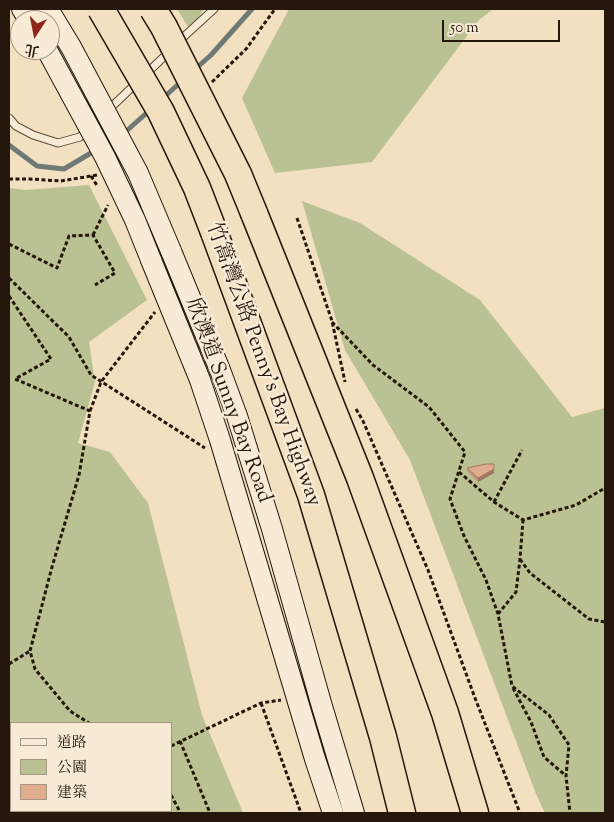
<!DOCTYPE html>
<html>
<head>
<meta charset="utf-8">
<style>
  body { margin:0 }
  #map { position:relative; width:614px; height:822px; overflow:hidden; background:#f2e0c0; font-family:"Sorts Mill Goudy","Noto Serif TC",serif }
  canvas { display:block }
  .frame { position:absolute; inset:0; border:10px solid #25170b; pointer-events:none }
  .legend { position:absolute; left:10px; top:722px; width:162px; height:90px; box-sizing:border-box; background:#f7ebd6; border:1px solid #a39685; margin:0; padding:6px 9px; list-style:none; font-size:15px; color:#25170b }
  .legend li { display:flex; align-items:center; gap:10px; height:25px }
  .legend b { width:25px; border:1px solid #a39685 }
  .north { position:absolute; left:10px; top:10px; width:50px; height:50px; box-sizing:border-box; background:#f7ebd6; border:1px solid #a39685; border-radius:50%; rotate:191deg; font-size:14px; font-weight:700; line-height:20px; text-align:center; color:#25170b }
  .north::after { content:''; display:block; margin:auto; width:18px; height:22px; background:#8f2418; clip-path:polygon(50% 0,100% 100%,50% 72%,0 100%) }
  .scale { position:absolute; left:442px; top:20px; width:118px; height:22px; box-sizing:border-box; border:2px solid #25170b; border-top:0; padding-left:6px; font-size:15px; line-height:18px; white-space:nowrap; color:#25170b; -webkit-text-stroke:4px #f7ebd6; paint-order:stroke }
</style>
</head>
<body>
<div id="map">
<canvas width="614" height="822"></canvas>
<div class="frame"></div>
<ul class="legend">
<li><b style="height:6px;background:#f7ebd6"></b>道路</li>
<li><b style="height:14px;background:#bac293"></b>公園</li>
<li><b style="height:14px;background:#e1ac8d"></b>建築</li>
</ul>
<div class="north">北</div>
<div class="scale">50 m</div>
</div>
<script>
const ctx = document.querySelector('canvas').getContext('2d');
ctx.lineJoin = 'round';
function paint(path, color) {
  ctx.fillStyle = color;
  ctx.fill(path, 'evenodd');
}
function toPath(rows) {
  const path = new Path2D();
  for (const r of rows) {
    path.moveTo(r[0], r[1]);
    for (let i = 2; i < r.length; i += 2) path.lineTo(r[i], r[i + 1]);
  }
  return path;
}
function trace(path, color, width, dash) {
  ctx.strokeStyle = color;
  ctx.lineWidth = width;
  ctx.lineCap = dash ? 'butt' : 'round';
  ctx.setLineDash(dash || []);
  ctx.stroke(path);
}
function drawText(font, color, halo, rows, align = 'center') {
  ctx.font = font + ' "Sorts Mill Goudy","Noto Serif TC",serif';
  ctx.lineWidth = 5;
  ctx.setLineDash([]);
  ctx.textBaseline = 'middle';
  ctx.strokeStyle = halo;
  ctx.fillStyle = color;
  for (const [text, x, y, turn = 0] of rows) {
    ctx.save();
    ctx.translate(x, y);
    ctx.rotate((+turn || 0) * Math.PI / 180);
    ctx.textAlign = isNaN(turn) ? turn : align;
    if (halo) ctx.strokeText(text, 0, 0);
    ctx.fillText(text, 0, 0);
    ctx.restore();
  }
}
paint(toPath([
  [177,9,204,9,190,30],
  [289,9,493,9,479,20,372,162,275,173,242,98],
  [89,185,147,300,89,342,95,382,78,443,110,452,148,503,202,715,243,813,9,813,9,188,26,190],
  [11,723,171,723,171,811,11,811],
  [302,201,360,223,480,300,572,417,605,408,605,813,545,813,536,794,410,460,345,350]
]), '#bac293');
trace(toPath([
  [193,71,211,55,252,9],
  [162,99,183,80],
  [123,134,150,110],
  [9,145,37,166,64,169,96,150]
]), '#6f7976', 5);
const lane = toPath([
  [178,42,214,9],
  [9,118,16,126,33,135,58,143,80,137,171,50]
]);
const secondary = toPath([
  [22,9,29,20],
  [171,251,220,370,237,416,272,529,321,703,354,813],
  [151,260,200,380,220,440,315,759,333,813]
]);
const highway = toPath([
  [254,213,360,478,445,713,475,813],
  [214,232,311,495,383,737,402,813]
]);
trace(lane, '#584938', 9);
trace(secondary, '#25170b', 22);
trace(highway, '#25170b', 29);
trace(toPath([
  [212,82,246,49,275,9],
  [91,176,98,187],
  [9,179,30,179,61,181,97,175],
  [297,218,332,321,345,382],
  [93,235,108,205],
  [9,244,57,268,69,236,93,235,115,273,95,285],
  [9,278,69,337,91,375,205,448],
  [9,296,51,359,15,379,90,411,79,475,52,567,30,651,35,669,70,711,89,723],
  [332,322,373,365,429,407,465,452,450,499,464,536,486,580,498,614,512,686,549,715,569,745,566,776,570,813],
  [356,409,363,421,428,570,475,698,520,813],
  [90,411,101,382,155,312],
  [459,472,494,502,523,520,576,505,605,488],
  [494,502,522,450],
  [520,559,530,573,589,619,605,622],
  [498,614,516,592,520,559,523,520],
  [9,664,30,651],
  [513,688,531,722,544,757,565,775],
  [261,703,301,813],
  [180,741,210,813],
  [171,746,261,703,281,700],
  [171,795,179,810,179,813],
  [149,811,150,813]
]), '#25170b', 3, [4, 2.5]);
trace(lane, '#f7ebd6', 7);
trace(secondary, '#f7ebd6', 20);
trace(highway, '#f2e0c0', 26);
const secondaryBridge = toPath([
  [48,9,71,47,138,173,171,251],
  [47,50,105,157,135,220,151,260]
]);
const highwayBridge = toPath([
  [101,9,161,112,197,188,214,232],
  [153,9,164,27,238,174,254,213]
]);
trace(secondaryBridge, '#25170b', 22, []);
trace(highwayBridge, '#25170b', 29, []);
trace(secondaryBridge, '#f7ebd6', 20);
trace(highwayBridge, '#f2e0c0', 26);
paint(toPath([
  [467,468,494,473,478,482,467,471]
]), '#c29479');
paint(toPath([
  [494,469,494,473,478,482,478,478]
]), '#9e7863');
const building = toPath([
  [486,464,494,464,494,469,478,478,467,468,486,464]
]);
paint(building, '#e1ac8d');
trace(building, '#9e7863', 1);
drawText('21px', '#25170b', '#f7ebd6', [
  ["竹篙灣公路 Penny's Bay Highway",262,365,70],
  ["欣澳道 Sunny Bay Road",227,401,70]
]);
</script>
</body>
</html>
